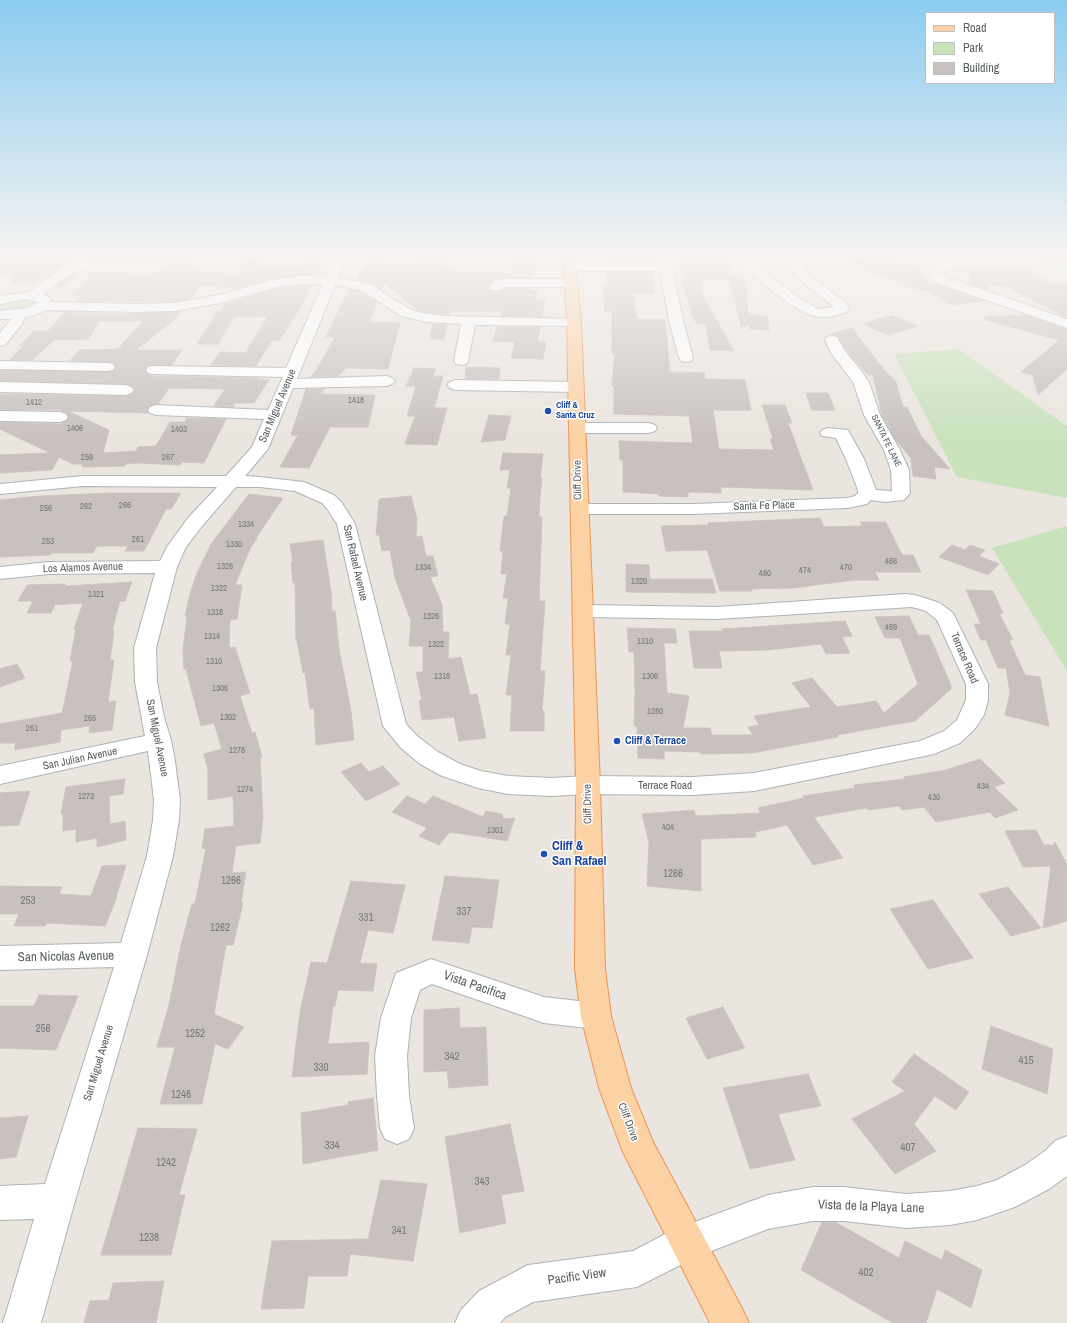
<!DOCTYPE html>
<html>
<head>
<meta charset="utf-8">
<style>
  body { margin:0 }
  #map { position:relative; width:1067px; height:1323px; overflow:hidden; background:#ebe5df; font-family:"Archivo Narrow",sans-serif }
  canvas { display:block }
  .legend { position:absolute; left:925px; top:12px; width:130px; height:72px; box-sizing:border-box; background:#fff; border:1px solid #bcbfbf; margin:0; padding:5px 7px; list-style:none; font-size:12px; color:#585e60 }
  .legend li { display:flex; align-items:center; gap:8px; height:20px }
  .legend b { width:20px; border:1px solid #bcbfbf }
</style>
</head>
<body>
<div id="map">
<canvas width="1067" height="1323"></canvas>
<ul class="legend">
<li><b style="height:5px;background:#fcd1a3"></b>Road</li>
<li><b style="height:11px;background:#c8e2bc"></b>Park</li>
<li><b style="height:11px;background:#c8c1bf"></b>Building</li>
</ul>
</div>
<script>
const ctx = document.querySelector('canvas').getContext('2d');
ctx.lineJoin = 'round';
function paint(path, color) {
  ctx.fillStyle = color;
  ctx.fill(path, 'evenodd');
}
function toPath(rows) {
  const path = new Path2D();
  for (const r of rows) {
    path.moveTo(r[0], r[1]);
    for (let i = 2; i < r.length; i += 2) path.lineTo(r[i], r[i + 1]);
  }
  return path;
}
function trace(path, color, width, dash) {
  ctx.strokeStyle = color;
  ctx.lineWidth = width;
  ctx.lineCap = dash ? 'butt' : 'round';
  ctx.setLineDash(dash || []);
  ctx.stroke(path);
}
function drawText(font, color, halo, rows, align = 'center') {
  ctx.font = font + ' "Archivo Narrow",sans-serif';
  ctx.lineWidth = 3;
  ctx.setLineDash([]);
  ctx.textBaseline = 'middle';
  ctx.strokeStyle = halo;
  ctx.fillStyle = color;
  for (const [text, x, y, turn = 0] of rows) {
    ctx.save();
    ctx.translate(x, y);
    ctx.rotate((+turn || 0) * Math.PI / 180);
    ctx.textAlign = isNaN(turn) ? turn : align;
    if (halo) ctx.strokeText(text, 0, 0);
    ctx.fillText(text, 0, 0);
    ctx.restore();
  }
}
paint(toPath([
  [1030,255,1067,255,1067,275],
  [31,296,43,306,0,315,0,300],
  [959,349,1067,426,1067,498,957,477,894,354],
  [1067,526,1067,671,992,548]
]), '#c8e2bc');
const building = toPath([
  [39,255,79,256,57,270,57,266,54,269,53,272,49,276,45,276,33,284,10,284,16,279,9,279,14,275,0,274,0,261,31,263,39,255],
  [308,255,323,255,319,262,322,262,315,274,276,278,233,289,234,288,200,285,190,299,174,302,75,301,80,295,71,296,90,278,86,273,153,274,167,269,169,266,167,261,162,260,151,264,89,263,91,259,90,256,105,256,150,257,149,259,193,259,189,265,196,265,192,270,235,274,243,260,263,260,258,267,300,267,308,255],
  [424,255,448,255,444,268,450,268,449,271,511,273,516,255,536,255,533,269,535,269,533,278,502,278,493,280,489,287,491,292,501,292,504,288,530,288,530,290,539,291,535,299,545,300,542,317,501,316,502,311,450,311,449,315,426,313,417,310,384,282,382,290,371,283,357,280,363,268,369,262,420,265,424,255],
  [614,255,649,255,651,262,613,262,614,255],
  [679,258,726,259,737,278,745,278,749,325,741,327,730,280,701,280,703,289,699,289,734,351,710,350,706,324,697,324,693,317,682,282,685,282,679,258],
  [874,259,895,259,897,264,916,264,925,280,985,301,950,305,931,292,909,287,850,263,851,260,875,262,874,259],
  [1016,268,1019,270,1027,269,1051,284,1067,283,1067,317,1058,314,1060,314,1008,287,988,285,988,290,969,283,970,271,1016,268],
  [613,272,653,272,654,293,632,293,637,319,665,320,670,372,705,373,705,379,745,380,751,410,713,410,719,449,774,450,770,439,773,439,762,405,785,405,792,423,788,423,813,490,721,487,721,493,688,492,688,497,659,496,659,494,623,492,623,460,620,460,619,441,693,443,689,416,614,414,614,386,612,386,615,354,612,354,612,311,605,311,603,286,606,286,607,273,613,272],
  [75,273,83,273,58,289,58,285,75,273],
  [301,286,311,286,305,300,280,340,272,340,256,366,211,365,220,352,245,353,268,316,234,317,218,344,197,344,217,312,220,312,225,304,277,288,301,286],
  [351,290,360,291,377,302,369,322,400,323,388,369,346,368,338,376,310,377,316,371,335,337,326,337,345,297,347,297,351,290],
  [181,311,174,320,136,350,182,350,172,365,148,366,145,369,147,374,153,376,258,378,257,379,269,380,254,403,235,403,233,407,214,406,225,389,169,388,158,404,149,406,147,409,148,413,68,411,109,430,103,453,136,451,138,447,156,446,170,422,185,422,187,418,226,419,204,463,182,462,180,465,137,463,125,464,125,466,82,467,83,464,73,464,59,457,52,470,0,473,0,455,50,453,0,429,0,422,60,424,66,421,69,418,67,413,60,410,0,410,0,394,126,396,132,394,136,390,132,386,126,384,0,381,0,370,113,371,116,368,113,363,70,361,79,350,118,349,143,321,99,321,89,339,54,340,32,360,9,360,23,346,19,346,34,331,48,331,65,312,137,314,181,311],
  [749,315,767,316,769,330,750,329,749,315],
  [892,315,917,326,888,335,863,324,892,315],
  [1026,315,1067,329,1067,369,1038,395,1033,375,1021,372,1059,340,985,320,985,317,1026,315],
  [433,324,447,325,444,339,430,339,433,324],
  [497,327,540,327,537,342,546,342,543,359,511,358,515,342,493,341,497,327],
  [852,328,880,365,896,382,903,407,907,407,921,436,950,469,934,467,936,479,913,476,911,458,895,439,882,415,873,375,868,375,846,350,838,336,831,334,852,328],
  [466,367,500,368,499,379,465,379,466,367],
  [414,368,436,369,433,376,443,376,434,408,447,408,437,445,405,444,415,416,407,416,416,386,406,386,414,368],
  [306,389,325,389,319,394,375,395,368,427,330,427,309,468,280,467,298,435,291,435,306,389],
  [806,393,828,393,835,410,812,410,806,393],
  [489,415,511,416,505,440,481,442,489,415],
  [503,453,543,454,540,478,542,478,540,497,539,517,542,517,539,601,545,601,540,671,545,671,542,711,544,711,544,731,510,731,512,695,506,695,511,655,506,655,510,624,505,624,508,598,503,598,507,574,501,574,503,551,500,551,504,516,507,516,511,488,507,488,510,470,500,470,503,453],
  [111,493,181,493,171,509,166,509,144,551,125,551,128,546,97,546,93,553,51,553,50,555,0,557,0,500,40,496,111,493],
  [249,494,283,498,256,538,257,538,250,549,235,585,242,585,237,619,230,620,229,648,235,647,250,693,240,696,252,733,255,732,262,757,260,757,263,817,260,843,236,846,232,873,246,872,241,903,243,903,233,945,226,945,214,1014,244,1027,228,1049,215,1044,202,1104,160,1104,175,1047,157,1047,169,1005,181,945,192,904,195,904,206,848,202,849,205,829,234,826,233,796,208,800,208,770,204,754,222,749,214,723,201,726,186,669,184,669,183,650,187,616,185,616,190,594,197,573,211,544,249,494],
  [411,496,417,519,416,537,422,536,426,556,433,556,438,576,430,577,442,604,443,632,449,632,448,659,461,657,470,695,477,694,486,738,459,741,454,717,422,720,419,701,422,700,416,672,423,672,423,646,409,646,411,621,395,578,390,550,382,551,379,535,376,535,379,499,411,496],
  [820,518,824,527,862,526,860,522,886,522,902,555,913,555,921,572,875,572,879,580,854,580,794,588,752,589,752,591,720,591,707,550,666,551,661,526,709,525,708,523,820,518],
  [323,540,331,592,332,611,335,611,339,649,351,711,354,740,316,745,314,708,310,709,305,673,303,673,297,641,296,641,295,583,293,583,291,562,293,562,290,544,323,540],
  [952,545,965,550,970,545,985,550,979,556,999,564,988,575,939,557,952,545],
  [626,564,649,565,650,579,712,579,716,593,626,592,626,564],
  [132,582,125,601,120,601,112,631,114,631,110,660,114,660,108,702,116,701,112,730,89,733,90,726,61,730,60,742,15,750,15,743,0,743,0,724,62,713,73,661,70,661,76,629,74,629,83,603,55,605,51,613,27,613,33,601,18,601,27,585,65,584,65,586,132,582],
  [966,590,993,591,1003,613,999,613,1013,640,1009,640,1025,675,1040,677,1049,726,1005,715,1010,693,1006,668,998,668,986,640,981,640,974,624,981,624,966,590],
  [909,616,918,635,929,635,951,685,951,689,915,721,837,735,838,737,752,753,701,754,700,752,664,751,664,759,638,758,637,726,634,726,635,690,634,652,629,652,627,628,675,629,677,643,664,643,667,693,689,696,683,728,710,728,712,735,753,735,748,727,759,725,754,716,811,707,792,683,812,678,837,707,876,701,884,713,918,684,900,638,885,638,875,617,909,616],
  [845,621,852,636,842,637,850,653,826,654,821,644,768,650,719,651,722,668,694,668,689,631,723,631,722,629,845,621],
  [17,664,25,678,0,687,0,669,17,664],
  [980,759,1005,783,994,787,1018,810,995,818,990,812,936,822,924,807,902,810,899,806,868,810,867,808,814,817,843,858,813,865,787,825,755,832,756,837,701,839,701,891,647,886,649,843,642,814,694,810,696,816,761,813,758,808,804,798,803,796,855,788,854,785,904,779,904,777,946,770,980,759],
  [361,763,369,772,383,766,400,784,366,801,341,772,361,763],
  [125,779,123,794,109,796,110,824,125,821,126,840,97,847,97,838,76,842,76,829,63,831,63,814,61,814,66,787,125,779],
  [30,791,19,825,0,826,0,793,30,791],
  [407,796,425,804,433,796,483,817,486,811,502,814,503,819,515,818,507,841,450,832,439,845,419,836,427,828,392,812,407,796],
  [1036,830,1044,845,1054,845,1055,842,1067,865,1067,921,1043,928,1051,866,1023,867,1005,831,1036,830],
  [126,865,116,897,117,897,105,926,47,923,45,926,14,926,19,914,0,914,0,886,62,887,59,894,91,896,102,866,126,865],
  [445,876,499,880,492,928,472,927,469,943,432,940,445,876],
  [351,881,405,885,393,933,368,930,360,963,377,964,373,991,338,990,335,1006,333,1006,328,1044,369,1042,367,1074,292,1077,300,1012,311,962,327,963,351,881],
  [1008,887,1041,928,1011,936,979,894,1008,887],
  [933,900,973,958,928,969,890,909,933,900],
  [39,995,78,996,56,1050,0,1048,0,1006,34,1006,39,995],
  [723,1007,745,1048,707,1059,686,1018,723,1007],
  [459,1008,460,1028,486,1027,488,1085,449,1088,447,1071,424,1072,424,1010,459,1008],
  [991,1026,1053,1049,1047,1094,982,1069,991,1026],
  [914,1054,969,1092,956,1110,935,1096,914,1124,936,1151,895,1174,852,1119,905,1091,892,1082,914,1054],
  [808,1074,821,1106,778,1114,795,1160,750,1169,723,1088,808,1074],
  [373,1098,378,1150,303,1164,301,1113,348,1105,348,1102,373,1098],
  [28,1116,16,1157,0,1159,0,1118,28,1116],
  [510,1124,524,1191,501,1195,506,1223,460,1233,445,1137,510,1124],
  [138,1128,197,1129,179,1195,185,1195,171,1255,101,1255,138,1128],
  [381,1180,427,1184,413,1261,350,1254,347,1276,308,1276,304,1308,261,1309,272,1241,368,1239,381,1180],
  [822,1222,835,1222,899,1258,905,1241,942,1260,945,1250,982,1270,971,1308,937,1289,926,1323,893,1323,801,1270,822,1222],
  [164,1281,156,1323,84,1323,90,1301,109,1300,113,1283,164,1281]
]);
paint(building, '#c8c1bf');
trace(building, '#cfc4be', 1);
const minor = toPath([
  [84,255,88,256,90,259,85,264,151,265,162,261,166,262,168,265,166,268,153,273,75,271,43,294,50,298,51,302,137,304,174,303,219,295,276,279,301,276,326,276,334,255,346,255,338,278,370,284,411,310,426,314,447,316,579,319,581,322,579,325,574,326,475,325,468,361,466,364,461,365,456,364,454,361,461,324,426,322,401,316,361,290,335,285,297,379,387,376,392,378,395,381,392,384,387,386,293,388,268,449,245,476,260,477,304,482,334,495,342,503,355,524,406,724,417,736,438,752,460,764,481,771,508,776,551,778,588,776,693,777,754,773,920,741,944,731,957,720,966,700,966,684,937,620,926,611,912,607,717,619,583,617,576,615,573,611,576,607,583,605,717,607,905,594,915,595,940,603,953,613,988,684,988,700,984,715,974,730,960,743,934,754,754,791,693,795,588,794,551,796,508,794,478,788,442,776,420,764,401,748,383,726,337,524,328,510,322,503,295,491,260,487,236,487,202,526,186,547,177,567,156,648,157,682,164,717,171,740,175,761,180,800,179,820,173,856,147,955,75,1201,41,1323,3,1323,34,1219,0,1220,0,1186,45,1184,114,967,0,970,0,946,121,943,147,856,153,820,154,800,148,751,0,784,0,766,145,736,135,682,134,648,155,573,49,574,0,579,0,567,49,562,160,561,167,547,188,518,217,487,83,486,0,494,0,484,83,476,226,476,252,447,264,419,156,415,150,413,148,410,150,407,156,405,268,410,283,377,153,374,148,373,146,370,148,367,153,366,286,368,323,284,301,284,277,287,221,303,174,311,137,312,45,310,36,315,25,317,22,324,5,345,0,346,0,333,11,319,0,319,0,311,28,308,38,302,25,299,0,304,0,296,29,292,67,264,84,255],
  [656,255,668,255,672,267,683,320,693,358,691,361,686,362,681,361,679,358,669,320,660,271,570,271,566,270,564,267,566,264,570,263,658,263,656,255],
  [727,255,741,255,798,297,815,307,820,309,834,307,796,277,792,270,791,262,798,255,812,255,803,263,805,272,846,303,849,309,847,312,831,317,819,317,805,313,788,303,727,255],
  [1002,255,1014,255,1014,257,1007,263,1003,264,940,272,947,277,1067,319,1067,328,937,283,932,279,928,272,932,266,943,263,1002,255],
  [502,279,571,279,576,280,577,283,576,286,571,287,503,287,501,290,491,290,490,287,493,281,502,279],
  [832,336,837,337,845,351,859,368,869,382,880,415,900,450,909,470,910,493,904,500,885,502,871,500,867,504,847,508,693,514,579,514,573,513,570,509,573,505,579,504,693,504,847,498,855,496,858,493,858,490,846,459,836,438,822,436,820,433,822,430,828,428,848,430,864,459,876,490,892,491,891,470,884,450,864,415,853,382,831,353,825,340,827,337,832,336],
  [0,361,108,363,113,364,115,367,113,370,108,371,0,369,0,361],
  [455,380,576,382,581,384,584,387,581,390,576,392,455,390,450,388,447,385,450,382,455,380],
  [0,382,126,385,131,387,134,390,131,393,126,395,0,392,0,382],
  [0,411,60,412,66,414,68,417,66,420,60,422,0,421,0,411],
  [577,423,649,423,655,425,657,428,655,431,649,433,577,433,571,431,569,428,571,425,577,423],
  [431,959,544,997,596,1003,607,1007,611,1016,607,1025,596,1029,544,1023,432,984,420,990,411,1018,407,1056,409,1096,414,1128,409,1139,397,1144,385,1139,380,1128,377,1096,375,1056,381,1018,396,973,431,959],
  [1067,1136,1067,1176,1049,1189,1015,1207,977,1220,950,1225,906,1228,844,1221,813,1221,768,1229,696,1257,637,1287,533,1302,505,1317,500,1323,455,1323,461,1310,479,1291,528,1265,633,1251,673,1230,768,1195,813,1187,844,1187,906,1194,950,1191,977,1186,997,1180,1025,1165,1045,1151,1055,1141,1067,1136]
]);
const major = toPath([
  [563,255,575,255,581,322,600,785,605,969,611,1016,631,1088,653,1142,743,1310,749,1323,710,1323,622,1150,599,1088,581,1016,575,969,576,785,567,322,563,255]
]);
trace(minor, '#adb3b5', 2);
trace(major, '#ec9358', 2);
paint(minor, '#fff');
paint(major, '#fcd1a3');
const sky = ctx.createLinearGradient(0, 0, 0, 441);
sky.addColorStop(0, '#8accf0');
sky.addColorStop(0.58, '#f6f3f1');
sky.addColorStop(1, '#f6f3f100');
ctx.fillStyle = sky;
ctx.fillRect(0, 0, 1067, 441);
for (const [x, y, r, color] of [
  [548,411,4,"#1a4fb4"],
  [617,741,4,"#1a4fb4"],
  [544,854,4,"#1a4fb4"]
]) {
  const dot = new Path2D();
  dot.arc(x, y, r, 0, 2 * Math.PI);
  ctx.fillStyle = color;
  ctx.fill(dot);
  trace(dot, '#fff', 1.5);
}
drawText('9px', '#747778', null, [
  ["1418",356,401],
  ["1412",34,403],
  ["1406",75,429],
  ["1403",179,430],
  ["259",87,458],
  ["267",168,458],
  ["266",125,506],
  ["262",86,507],
  ["256",46,509],
  ["1334",246,525],
  ["261",138,540],
  ["253",48,542],
  ["1330",234,545],
  ["466",891,562],
  ["1326",225,567],
  ["1334",423,568],
  ["470",846,568],
  ["474",805,571],
  ["480",765,574],
  ["1320",639,582],
  ["1322",219,589],
  ["1321",96,595],
  ["1318",215,613],
  ["1326",431,617],
  ["469",891,628],
  ["1314",212,637],
  ["1310",645,642],
  ["1322",436,645],
  ["1310",214,662],
  ["1318",442,677],
  ["1306",650,677],
  ["1306",220,689],
  ["1280",655,712],
  ["1302",228,718],
  ["265",90,719],
  ["261",32,729],
  ["1278",237,751],
  ["434",983,787],
  ["1274",245,790],
  ["1273",86,797],
  ["430",934,798],
  ["404",668,828],
  ["1301",495,831]
]);
drawText('bold 9px', '#164399', '#fff', [
  ["Cliff &",556,406],
  ["Santa Cruz",556,416]
], 'left');
drawText('9px', '#585e60', '#fff', [
  ["SANTA FE LANE",886,441,64]
]);
drawText('11px', '#585e60', '#fff', [
  ["San Miguel Avenue",278,406,-67],
  ["Cliff Drive",578,480,-91],
  ["Santa Fe Place",764,506,-2],
  ["San Rafael Avenue",355,563,77],
  ["Los Alamos Avenue",83,568,-2],
  ["Terrace Road",964,658,67],
  ["San Miguel Avenue",157,738,79],
  ["San Julian Avenue",80,759,-12],
  ["Terrace Road",665,786],
  ["Cliff Drive",588,804,-91],
  ["San Miguel Avenue",99,1063,-73],
  ["Cliff Drive",628,1122,69]
]);
drawText('bold 11px', '#164399', '#fff', [
  ["Cliff & Terrace",625,741]
], 'left');
drawText('11px', '#747778', null, [
  ["1266",673,874],
  ["1266",231,881],
  ["253",28,901],
  ["337",464,912],
  ["331",366,918],
  ["1262",220,928],
  ["256",43,1029],
  ["1252",195,1034],
  ["342",452,1057],
  ["415",1026,1061],
  ["330",321,1068],
  ["1248",181,1095],
  ["334",332,1146],
  ["407",908,1148],
  ["1242",166,1163],
  ["343",482,1182],
  ["341",399,1231],
  ["1238",149,1238],
  ["402",866,1273]
]);
drawText('bold 13px', '#164399', '#fff', [
  ["Cliff &",552,847],
  ["San Rafael",552,862]
], 'left');
drawText('13px', '#585e60', '#fff', [
  ["San Nicolas Avenue",66,957,-1],
  ["Vista Pacifica",475,986,19],
  ["Vista de la Playa Lane",871,1207,2],
  ["Pacific View",577,1277,-8]
]);
</script>
</body>
</html>
